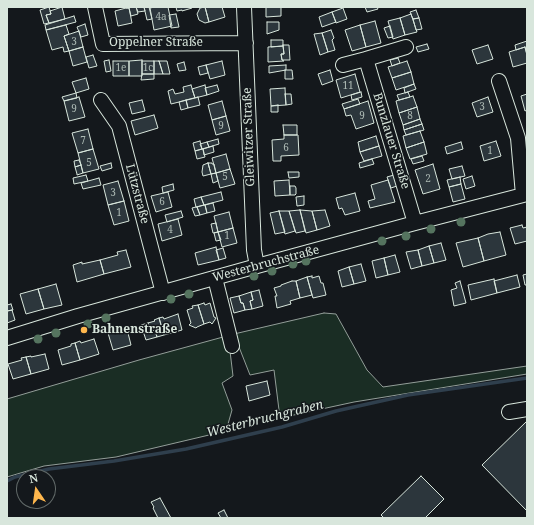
<!DOCTYPE html>
<html>
<head>
<meta charset="utf-8">
<style>
  body { margin:0 }
  #map { position:relative; width:534px; height:525px; overflow:hidden; background:#14181c; font-family:"Noto Serif",serif }
  canvas { display:block }
  .frame { position:absolute; inset:0; border:8px solid #d8e6dc; pointer-events:none }
  .north { position:absolute; left:16px; top:469px; width:40px; height:40px; box-sizing:border-box; background:#14181c; border:1px solid #626a69; border-radius:50%; rotate:347deg; font-size:11px; font-weight:700; line-height:16px; text-align:center; color:#d8e6dc }
  .north::after { content:''; display:block; margin:auto; width:14px; height:18px; background:#ffb74d; clip-path:polygon(50% 0,100% 100%,50% 72%,0 100%) }
</style>
</head>
<body>
<div id="map">
<canvas width="534" height="525"></canvas>
<div class="frame"></div>
<div class="north">N</div>
</div>
<script>
const ctx = document.querySelector('canvas').getContext('2d');
ctx.lineJoin = 'round';
function paint(path, color) {
  ctx.fillStyle = color;
  ctx.fill(path, 'evenodd');
}
function toPath(rows) {
  const path = new Path2D();
  for (const r of rows) {
    path.moveTo(r[0], r[1]);
    for (let i = 2; i < r.length; i += 2) path.lineTo(r[i], r[i + 1]);
  }
  return path;
}
function trace(path, color, width, dash) {
  ctx.strokeStyle = color;
  ctx.lineWidth = width;
  ctx.lineCap = dash ? 'butt' : 'round';
  ctx.setLineDash(dash || []);
  ctx.stroke(path);
}
function drawText(font, color, halo, rows, align = 'center') {
  ctx.font = font + ' "Noto Serif",serif';
  ctx.lineWidth = 3;
  ctx.setLineDash([]);
  ctx.textBaseline = 'middle';
  ctx.strokeStyle = halo;
  ctx.fillStyle = color;
  for (const [text, x, y, turn = 0] of rows) {
    ctx.save();
    ctx.translate(x, y);
    ctx.rotate((+turn || 0) * Math.PI / 180);
    ctx.textAlign = isNaN(turn) ? turn : align;
    if (halo) ctx.strokeText(text, 0, 0);
    ctx.fillText(text, 0, 0);
    ctx.restore();
  }
}
const green = toPath([
  [324,313,336,314,367,370,383,387,527,366,527,374,354,402,280,418,274,370,250,375,239,347,230,351,233,376,222,383,232,410,226,431,116,457,44,466,7,477,7,399,139,360,234,334,324,313]
]);
paint(green, '#1a2d24');
trace(green, '#939e99', 1);
trace(toPath([
  [7,481,15,477,49,469,114,461,186,449,282,427,336,411,408,395,527,378]
]), '#2f3f4d', 3.5);
const building = toPath([
  [49,7,51,14,46,15,49,23,44,24,40,10,49,7],
  [62,7,65,19,49,23,46,15,51,14,50,11,62,7],
  [126,7,136,7,138,14,131,16,129,8,126,8,126,7],
  [136,7,144,7,145,11,138,12,136,7],
  [144,7,149,7,152,19,147,20,144,7],
  [155,7,168,7,172,26,154,30,150,8,155,7],
  [176,7,191,7,192,8,182,11,182,10,177,11,176,7],
  [205,7,222,7,225,17,209,22,205,7],
  [205,7,209,22,205,23,199,20,197,14,200,8,205,7],
  [266,7,281,7,281,16,266,17,266,7],
  [365,7,377,7,378,9,367,12,365,7],
  [126,8,129,8,132,23,118,26,115,11,126,8],
  [343,8,347,19,336,23,332,12,343,8],
  [416,10,419,18,413,19,410,12,416,10],
  [332,12,336,22,322,27,319,17,332,12],
  [176,14,179,27,171,28,169,15,176,14],
  [411,14,417,32,405,35,400,18,411,14],
  [74,16,76,22,46,30,45,25,74,16],
  [400,18,405,35,393,39,388,21,400,18],
  [419,18,422,29,416,30,413,19,419,18],
  [375,21,381,43,366,47,360,25,375,21],
  [267,22,279,22,279,30,267,34,267,22],
  [85,24,88,35,81,37,77,27,85,24],
  [66,25,69,34,64,36,69,51,64,52,63,47,52,50,46,30,66,25],
  [360,25,366,47,352,51,345,30,360,25],
  [390,26,393,37,388,38,384,28,390,26],
  [331,30,334,38,332,40,335,50,328,52,322,33,331,30],
  [79,31,83,47,69,51,64,36,79,31],
  [322,33,328,52,320,55,314,34,322,33],
  [271,40,283,40,283,46,271,47,271,40],
  [527,41,527,55,525,47,516,50,515,45,527,41],
  [427,44,429,49,418,52,416,47,427,44],
  [283,45,289,45,290,60,282,60,281,54,284,54,283,45],
  [488,45,493,59,477,64,472,50,488,45],
  [283,46,284,54,281,54,282,60,284,61,268,62,268,47,283,46],
  [83,47,87,62,73,66,69,51,83,47],
  [525,47,527,55,527,63,513,67,509,52,525,47],
  [93,55,97,66,89,68,86,57,93,55],
  [398,58,400,63,392,66,390,60,398,58],
  [109,60,111,71,106,72,104,61,109,60],
  [142,60,142,76,129,76,129,61,142,60],
  [113,61,129,61,129,76,113,76,113,61],
  [142,61,154,61,154,74,142,74,142,61],
  [154,61,159,61,163,74,154,74,154,61],
  [159,61,167,61,170,74,163,74,159,61],
  [222,61,225,75,210,79,206,65,222,61],
  [407,61,411,72,392,78,388,67,407,61],
  [184,62,186,70,179,71,177,64,184,62],
  [206,65,208,73,200,75,198,67,206,65],
  [286,65,286,70,269,73,269,66,286,65],
  [285,70,292,70,293,79,285,79,285,70],
  [330,70,333,81,322,85,318,74,330,70],
  [411,72,414,84,396,90,392,78,411,72],
  [142,74,154,74,154,79,141,80,142,74],
  [355,74,360,92,341,98,336,80,355,74],
  [86,78,89,89,76,93,72,82,86,78],
  [414,84,416,89,405,93,404,88,414,84],
  [191,85,195,98,171,104,168,91,173,89,175,94,184,92,183,87,191,85],
  [205,85,207,95,195,98,192,89,205,85],
  [217,85,219,91,207,95,205,88,217,85],
  [285,88,286,105,271,106,270,89,285,88],
  [361,92,362,97,352,100,351,95,361,92],
  [408,92,410,97,399,100,397,95,408,92],
  [76,93,77,98,64,101,62,97,76,93],
  [285,94,291,94,292,104,286,105,285,94],
  [527,94,527,110,525,111,521,96,527,94],
  [413,96,417,107,399,113,396,101,413,96],
  [79,97,85,117,69,121,64,101,79,97],
  [198,97,200,105,188,108,186,100,198,97],
  [488,97,493,112,477,117,472,103,488,97],
  [358,99,360,104,344,109,342,104,358,99],
  [142,100,145,111,132,114,129,103,142,100],
  [186,100,188,108,181,110,179,102,186,100],
  [222,101,226,116,212,120,208,105,222,101],
  [368,101,374,123,356,129,351,115,346,116,344,109,368,101],
  [278,105,278,112,271,112,271,106,278,105],
  [417,107,420,119,403,125,399,113,417,107],
  [154,115,158,128,135,135,131,121,154,115],
  [226,116,230,131,216,135,212,120,226,116],
  [420,119,422,124,404,130,403,125,420,119],
  [422,124,424,130,406,135,404,130,422,124],
  [283,125,297,125,297,135,284,135,283,125],
  [88,129,93,149,78,153,72,133,88,129],
  [420,131,424,142,406,148,403,136,420,131],
  [284,135,298,135,299,155,281,156,281,161,273,161,272,140,284,139,284,135],
  [376,136,379,146,360,152,358,142,376,136],
  [218,139,219,144,209,147,207,142,218,139],
  [200,141,202,149,195,151,193,143,200,141],
  [496,141,501,156,484,161,480,146,496,141],
  [207,142,209,147,202,149,200,144,207,142],
  [424,142,427,154,410,159,406,148,424,142],
  [461,142,463,149,447,154,445,147,461,142],
  [213,146,214,152,204,155,203,149,213,146],
  [379,146,382,156,364,161,360,152,379,146],
  [93,149,99,169,83,173,78,153,93,149],
  [202,149,203,149,205,157,197,159,195,151,202,149],
  [226,154,230,169,216,173,212,158,226,154],
  [422,156,424,161,413,164,411,159,422,156],
  [372,159,374,164,360,168,359,163,372,159],
  [79,160,81,165,75,167,74,161,79,160],
  [111,163,112,168,102,171,100,166,111,163],
  [208,163,211,174,203,176,202,172,203,165,208,163],
  [208,163,212,163,212,164,214,164,216,173,211,174,208,163],
  [433,164,440,189,423,194,415,170,433,164],
  [81,165,83,173,77,175,77,174,75,167,81,165],
  [462,166,465,176,452,179,449,169,462,166],
  [230,169,235,184,220,188,216,173,230,169],
  [288,172,299,172,299,177,289,178,288,172],
  [216,173,218,181,213,183,211,174,216,173],
  [86,175,88,181,74,184,73,178,86,175],
  [394,175,397,186,391,188,387,177,394,175],
  [472,176,475,186,466,189,463,179,472,176],
  [460,177,461,184,449,187,447,180,460,177],
  [99,178,101,185,83,189,81,183,99,178],
  [289,180,290,195,275,196,274,181,289,180],
  [388,180,395,202,370,208,368,201,375,199,371,185,388,180],
  [118,181,124,201,108,205,103,185,118,181],
  [173,184,174,190,163,193,162,187,173,184],
  [461,184,465,199,453,202,449,187,461,184],
  [290,186,295,186,296,188,296,194,295,195,290,195,290,186],
  [168,192,172,207,156,212,151,196,168,192],
  [221,192,223,200,204,205,201,197,221,192],
  [355,193,360,211,345,215,342,208,339,209,336,198,355,193],
  [304,196,304,205,297,206,296,197,304,196],
  [201,197,204,205,196,207,194,199,201,197],
  [124,201,129,221,114,225,108,205,124,201],
  [213,203,215,211,207,213,205,205,213,203],
  [204,205,205,205,207,213,200,215,197,207,204,205],
  [196,207,197,207,200,215,195,216,192,208,196,207],
  [300,210,305,231,296,233,289,211,300,210],
  [300,210,312,211,317,230,306,233,300,210],
  [325,210,330,226,317,230,312,211,325,210],
  [181,211,183,217,167,222,165,215,181,211],
  [279,211,285,232,275,234,270,213,279,211],
  [279,211,289,211,295,231,285,234,279,211],
  [229,212,233,228,218,232,214,216,229,212],
  [178,219,182,235,162,241,158,224,178,219],
  [216,223,218,232,213,233,211,224,216,223],
  [522,225,523,228,527,227,527,241,515,244,510,228,522,225],
  [233,228,237,243,222,247,218,232,233,228],
  [218,232,221,240,216,241,214,233,218,232],
  [500,232,506,255,484,261,478,238,488,234,500,232],
  [478,238,484,261,463,267,456,243,478,238],
  [441,243,446,260,434,263,429,246,441,243],
  [429,246,434,263,422,266,418,250,429,246],
  [216,247,219,260,198,265,195,253,216,247],
  [223,248,226,258,219,260,216,250,223,248],
  [126,250,131,267,104,274,100,260,118,255,117,252,126,250],
  [418,250,422,266,411,269,406,252,418,250],
  [395,255,400,272,388,275,384,258,395,255],
  [384,258,388,275,376,278,372,261,384,258],
  [100,260,104,274,77,282,73,265,82,262,82,264,100,260],
  [361,264,366,281,354,284,349,267,361,264],
  [349,267,354,284,342,287,338,271,349,267],
  [527,274,527,285,525,285,523,275,527,274],
  [517,275,520,287,497,293,494,281,517,275],
  [312,276,312,278,319,276,321,283,323,283,326,295,313,298,307,277,312,276],
  [307,277,312,295,300,298,296,281,307,277],
  [494,279,497,293,471,300,468,285,494,279],
  [292,281,296,281,300,298,290,301,291,304,277,308,275,296,277,296,274,288,281,286,281,285,292,281],
  [460,281,466,303,454,306,451,290,457,288,455,283,460,281],
  [56,284,62,305,44,309,38,289,56,284],
  [38,289,44,309,26,314,20,294,38,289],
  [259,290,263,306,252,309,250,301,253,300,251,292,259,290],
  [251,292,253,300,250,301,252,309,245,310,243,303,241,303,239,296,251,292],
  [239,296,241,303,243,303,245,310,234,313,230,298,239,296],
  [204,303,205,305,210,303,214,317,216,318,212,324,210,322,204,324,198,305,204,303],
  [11,304,13,310,7,311,7,305,11,304],
  [198,305,204,324,197,327,196,328,189,325,191,323,187,310,193,308,192,306,198,305],
  [12,310,15,320,7,323,7,311,12,310],
  [178,314,182,330,164,335,159,318,163,317,164,319,178,314],
  [159,318,164,335,157,337,155,330,151,331,148,323,155,321,154,320,159,318],
  [148,323,151,331,155,330,157,337,146,340,141,325,148,323],
  [127,329,131,345,113,350,108,333,113,332,114,333,127,329],
  [94,339,99,354,80,360,75,343,80,341,81,343,94,339],
  [75,343,80,360,62,365,58,350,71,346,71,344,75,343],
  [45,354,49,369,31,374,26,357,31,356,31,357,45,354],
  [26,357,31,374,13,379,8,364,22,360,21,358,26,357],
  [267,381,270,395,249,401,246,386,267,381],
  [527,421,527,511,482,465,527,421],
  [421,476,444,499,425,518,384,518,381,515,421,476],
  [160,498,171,518,158,518,153,508,154,507,151,502,160,498],
  [224,510,228,518,221,518,218,513,224,510]
]);
paint(building, '#2c363c');
trace(building, '#d8e6dc', 1);
const minor = toPath([
  [95,7,103,44,246,43],
  [244,7,254,250,257,266],
  [366,59,406,47],
  [343,65,366,59,415,223],
  [499,81,518,138,523,195],
  [101,100,119,126,163,293],
  [215,278,232,346],
  [7,338,78,316,257,266,415,223,527,194],
  [509,412,527,409]
]);
trace(minor, '#d8e6dc', 16);
trace(minor, '#14181c', 14);
ctx.fillStyle = '#55745f';
for (const [x, y] of [
  [461,222],
  [431,229],
  [406,236],
  [382,241],
  [306,261],
  [293,264],
  [272,271],
  [254,276],
  [189,294],
  [171,299],
  [106,318],
  [88,324],
  [56,333],
  [38,339]
]) {
  ctx.beginPath();
  ctx.arc(x, y, 4.5, 0, 2 * Math.PI);
  ctx.fill();
}
for (const [x, y, r, color] of [
  [84,330,4,"#ffb74d"]
]) {
  const dot = new Path2D();
  dot.arc(x, y, r, 0, 2 * Math.PI);
  ctx.fillStyle = color;
  ctx.fill(dot);
  trace(dot, '#14181c', 1.5);
}
drawText('10px', '#adbab4', null, [
  ["4a",161,17],
  ["3",74,42],
  ["1e",121,68],
  ["1c",148,68],
  ["11",348,86],
  ["3",482,107],
  ["9",74,109],
  ["9",362,116],
  ["8",410,116],
  ["9",221,126],
  ["7",83,141],
  ["6",286,148],
  ["1",490,151],
  ["5",89,163],
  ["5",225,177],
  ["2",428,179],
  ["3",113,193],
  ["6",162,202],
  ["1",119,213],
  ["4",170,230],
  ["1",227,236]
]);
drawText('12px', '#d8e6dc', '#14181c', [
  ["Oppelner Straße",156,43],
  ["Gleiwitzer Straße",249,137,-92],
  ["Bunzlauer Straße",391,141,73],
  ["Lützstraße",137,194,75],
  ["Westerbruchstraße",266,264,-15]
]);
drawText('bold 12px', '#d8e6dc', '#14181c', [
  ["Bahnenstraße",92,330]
], 'left');
drawText('italic 13px', '#d8e6dc', '#14181c', [
  ["Westerbruchgraben",265,419,-14]
]);
</script>
</body>
</html>
